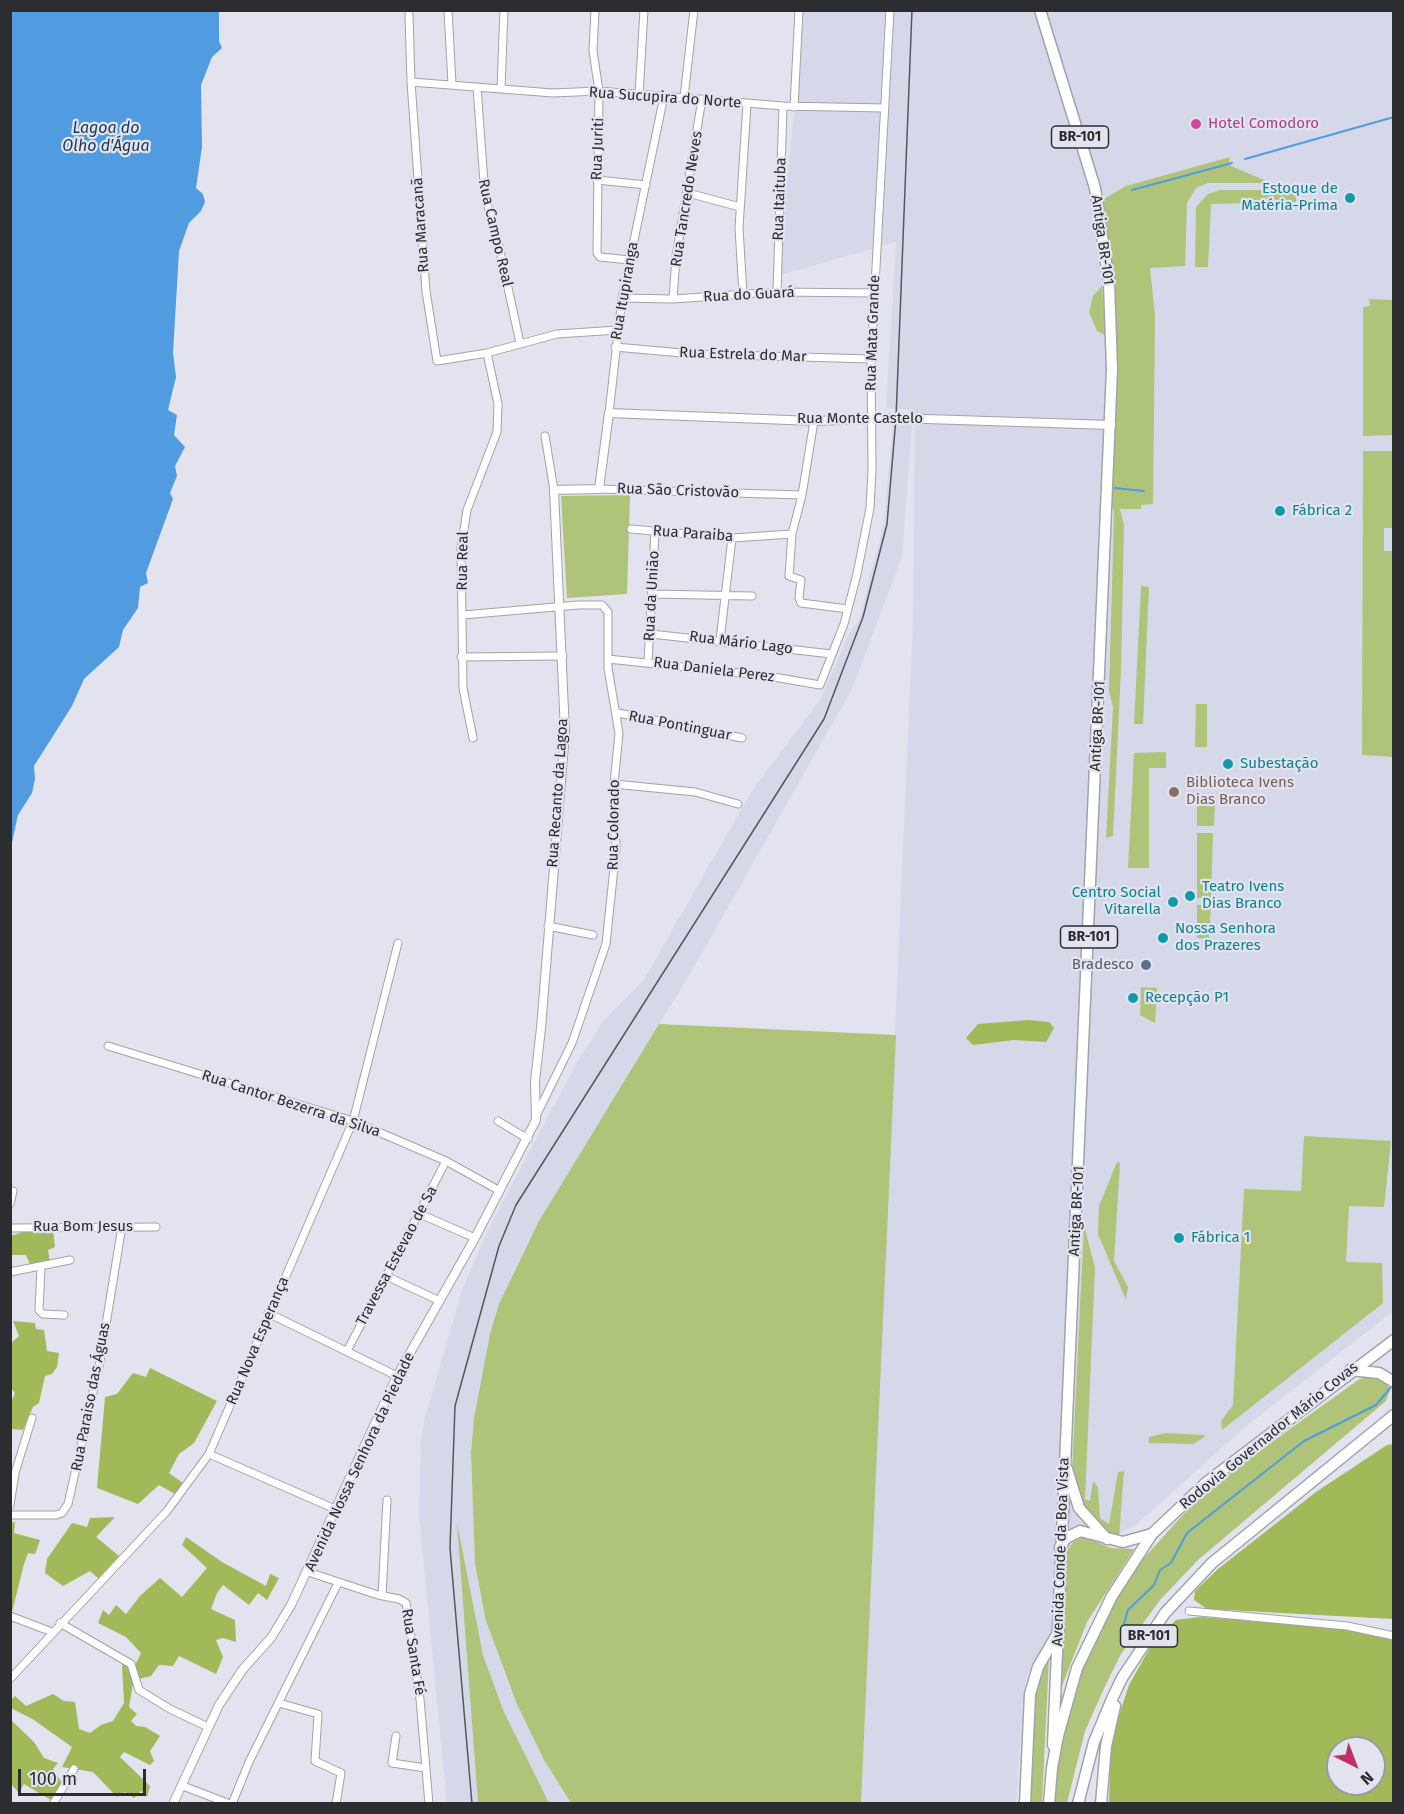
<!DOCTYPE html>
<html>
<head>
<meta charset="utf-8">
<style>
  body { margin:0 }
  #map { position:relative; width:1404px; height:1814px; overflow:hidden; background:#e2e3ee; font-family:"Fira Sans",sans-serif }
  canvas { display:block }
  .frame { position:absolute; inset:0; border:12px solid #2c2d31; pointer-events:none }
  .north { position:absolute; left:1326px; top:1736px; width:60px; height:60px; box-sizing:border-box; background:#e2e3ee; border:2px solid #999aa2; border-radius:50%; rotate:138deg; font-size:16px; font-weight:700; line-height:24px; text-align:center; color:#2c2d31 }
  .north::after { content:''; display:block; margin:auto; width:21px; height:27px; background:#be3164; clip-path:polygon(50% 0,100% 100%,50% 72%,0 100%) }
  .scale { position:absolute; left:18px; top:1769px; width:128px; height:27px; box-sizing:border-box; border:3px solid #2c2d31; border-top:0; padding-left:8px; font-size:18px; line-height:21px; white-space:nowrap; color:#2c2d31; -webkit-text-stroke:4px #e2e3ee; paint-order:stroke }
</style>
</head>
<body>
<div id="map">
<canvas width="1404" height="1814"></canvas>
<div class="frame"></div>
<div class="north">N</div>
<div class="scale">100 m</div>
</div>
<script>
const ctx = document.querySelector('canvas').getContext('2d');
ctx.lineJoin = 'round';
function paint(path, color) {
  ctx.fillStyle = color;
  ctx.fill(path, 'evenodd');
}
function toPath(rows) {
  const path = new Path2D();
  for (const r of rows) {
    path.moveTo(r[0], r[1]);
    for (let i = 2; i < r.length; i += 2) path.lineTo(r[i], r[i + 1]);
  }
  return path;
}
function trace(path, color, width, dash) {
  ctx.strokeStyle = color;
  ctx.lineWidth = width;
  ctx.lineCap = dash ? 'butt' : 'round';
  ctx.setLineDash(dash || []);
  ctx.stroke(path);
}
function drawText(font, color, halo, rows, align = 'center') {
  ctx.font = font + ' "Fira Sans",sans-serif';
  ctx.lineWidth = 4.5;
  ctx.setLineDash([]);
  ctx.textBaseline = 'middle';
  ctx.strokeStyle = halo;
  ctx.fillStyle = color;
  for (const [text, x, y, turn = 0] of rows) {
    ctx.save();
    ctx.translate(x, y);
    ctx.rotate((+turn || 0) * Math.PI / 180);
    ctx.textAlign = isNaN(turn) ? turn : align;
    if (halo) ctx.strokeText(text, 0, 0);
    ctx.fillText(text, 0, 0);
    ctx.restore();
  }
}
paint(toPath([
  [796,11,1393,11,1393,1316,1391,1313,1245,1427,1136,1525,1107,1540,1033,1663,1026,1679,1023,1698,1016,1803,861,1803,913,620,915,412,913,410,886,408,896,242,777,276,796,95],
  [893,423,912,424,902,557,852,689,690,974,539,1221,515,1270,490,1334,474,1418,471,1452,475,1564,486,1621,508,1684,544,1760,571,1803,549,1803,504,1712,483,1655,458,1530,478,1803,447,1804,419,1515,421,1441,424,1421,463,1287,493,1220,577,1062,603,1021,643,981,751,792,820,700,850,632,859,620,871,574,884,523]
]), '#d5d8e9');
paint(toPath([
  [1230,157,1229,165,1264,180,1262,183,1208,183,1196,188,1187,203,1185,266,1150,268,1155,315,1153,504,1141,505,1141,509,1120,509,1124,525,1121,670,1113,836,1106,838,1113,707,1109,691,1114,514,1114,509,1106,508,1114,357,1098,208,1104,199,1126,186],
  [1220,190,1296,190,1296,202,1211,204,1208,267,1195,267,1196,207,1208,194],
  [1102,286,1105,335,1097,331,1089,312,1093,296],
  [1369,299,1393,300,1393,435,1363,436,1363,307,1370,306],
  [1363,451,1393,451,1393,528,1384,528,1384,551,1392,551,1394,554,1393,757,1362,755],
  [630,495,627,594,567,598,561,496],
  [1141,586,1149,587,1143,724,1134,724],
  [1196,704,1207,704,1207,747,1195,747],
  [1166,752,1166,768,1149,768,1149,868,1128,868,1134,753],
  [1197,800,1215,800,1214,826,1197,826],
  [1197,833,1213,833,1211,898,1197,898],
  [1197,905,1211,905,1209,939,1197,938],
  [1141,987,1157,988,1155,1023,1140,1015],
  [659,1024,896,1035,861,1803,571,1803,544,1760,516,1702,486,1621,475,1564,471,1452,474,1418,490,1334,499,1304,539,1221],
  [1304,1136,1391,1141,1384,1207,1349,1206,1346,1262,1382,1263,1383,1303,1222,1430,1221,1421,1233,1405,1244,1189,1301,1191],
  [1117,1162,1120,1163,1114,1261,1128,1287,1126,1300,1098,1234,1099,1206],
  [1084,1225,1095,1268,1085,1499,1090,1501,1093,1481,1098,1487,1100,1518,1109,1524,1118,1472,1124,1471,1119,1537,1108,1533,1087,1513,1079,1498,1072,1472],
  [1367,1376,1377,1377,1387,1384,1390,1390,1386,1401,1198,1560,1160,1600,1121,1654,1106,1684,1085,1731,1067,1803,1055,1804,1059,1754,1066,1720,1084,1660,1107,1613,1136,1567,1189,1508,1247,1460,1358,1380],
  [1166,1433,1204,1435,1205,1437,1193,1444,1149,1443,1149,1437],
  [457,1523,483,1655,504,1712,549,1803,478,1803],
  [1084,1537,1111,1548,1134,1549,1087,1622,1060,1691,1066,1552,1074,1541],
  [1049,1658,1042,1803,1031,1804,1036,1692,1039,1674]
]), '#afc478');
paint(toPath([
  [1029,1020,1049,1022,1054,1028,1046,1042,1014,1040,973,1045,966,1038,978,1024],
  [53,1230,55,1247,48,1250,50,1263,31,1267,26,1255,11,1255,10,1236,26,1231],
  [13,1321,35,1323,36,1329,44,1330,47,1351,59,1353,57,1367,52,1374,45,1376,39,1403,33,1407,23,1430,11,1429,11,1402,15,1393,11,1388,12,1342,19,1336],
  [150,1368,217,1401,194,1443,179,1454,169,1473,183,1483,175,1494,159,1485,138,1504,97,1488,105,1397,117,1394,133,1373,146,1377],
  [1393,1444,1393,1619,1207,1609,1194,1600,1195,1591,1218,1569,1316,1492,1387,1445],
  [115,1517,96,1537,119,1556,99,1579,90,1571,63,1586,45,1573,47,1559,72,1523,87,1527,90,1518],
  [15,1522,14,1533,40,1540,35,1554,28,1553,24,1564,12,1612,10,1523],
  [186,1537,222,1562,266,1586,270,1574,279,1578,267,1600,258,1593,249,1605,223,1585,217,1593,211,1609,235,1620,236,1642,223,1638,216,1640,223,1657,216,1674,179,1656,173,1666,159,1665,151,1676,139,1679,135,1665,141,1653,126,1637,98,1623,103,1610,109,1615,116,1605,126,1614,140,1596,160,1578,182,1597,207,1568,182,1545],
  [1200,1617,1321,1626,1386,1635,1393,1639,1393,1803,1109,1804,1111,1739,1129,1685,1152,1644,1176,1620],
  [1338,1748,1374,1748,1374,1784,1338,1784],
  [122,1664,128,1667,133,1683,129,1707,137,1714,131,1721,136,1726,145,1727,160,1736,150,1751,154,1761,150,1765,124,1752,120,1757,150,1786,147,1797,141,1791,134,1798,125,1792,117,1797,93,1772,62,1767,72,1747,34,1720,11,1708,11,1700,15,1696,26,1706,53,1694,64,1701,75,1702,79,1729,90,1733,101,1725,113,1721,124,1703],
  [10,1719,34,1742,44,1758,58,1763,53,1769,62,1783,51,1800,24,1784,19,1793,11,1784]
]), '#a1b959');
paint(toPath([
  [11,10,219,11,219,41,222,48,212,57,201,85,202,147,196,188,203,194,205,202,201,211,189,223,179,251,173,353,176,377,168,410,177,415,174,435,185,447,175,466,177,476,170,493,173,499,146,573,148,583,140,587,138,608,123,630,119,647,84,679,72,706,34,766,35,779,32,793,18,815,11,847]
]), '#519ce0');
trace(toPath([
  [1245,159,1394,117],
  [1132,190,1232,163],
  [1115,488,1144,491],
  [1121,1634,1128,1610,1154,1585,1160,1570,1171,1563,1187,1533,1304,1441,1376,1405,1391,1387]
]), '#519ce0', 2);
const minor = toPath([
  [448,10,452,84],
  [595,10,593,51,599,91,597,253,600,257,630,260],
  [409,15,411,82,426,291,437,361,487,353,557,334,618,330],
  [411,82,553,93,599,91,783,106,884,108],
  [477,87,485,196,498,242,520,343],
  [501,88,504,10],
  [639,95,644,10],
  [684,97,694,10],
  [794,107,799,10],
  [597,180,646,185],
  [688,193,740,207],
  [777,292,783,106],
  [743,294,739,228,747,104],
  [622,298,673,299,777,292,875,293],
  [673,299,676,257,702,99],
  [615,347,693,354,871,359],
  [609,413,622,298,664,96],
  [814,421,802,495,792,534,789,576,801,580,799,598,801,603,848,609],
  [545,436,554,490],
  [599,489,802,495],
  [631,529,732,538,792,534],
  [653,594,752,596],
  [463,615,578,605,602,605,608,612,608,668,619,733,614,784,616,849,606,944,572,1043,537,1114],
  [651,634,832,654],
  [720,640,732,538],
  [461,657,563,656],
  [608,659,768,676,820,685,844,624,857,574,870,508,872,470,871,359,890,10],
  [648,662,655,531],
  [618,713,742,738],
  [473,738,463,688,461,549,467,510,497,432,498,404,487,353],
  [614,784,695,792,738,804],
  [548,926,593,935],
  [108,1046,353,1121,446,1161,500,1191],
  [498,1121,528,1139],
  [10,1204,13,1191],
  [420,1214,475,1238],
  [10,1228,156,1227],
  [41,1267,39,1310,43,1314,64,1315],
  [10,1272,70,1260],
  [386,1276,440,1301],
  [268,1313,397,1376],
  [347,1351,446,1161],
  [209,1454,335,1509],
  [10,1505,15,1473,32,1418],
  [10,1515,56,1515,62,1513,68,1504,100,1361,122,1226],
  [308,1572,378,1595,399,1599,406,1603,420,1699,429,1804],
  [382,1596,387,1500],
  [1189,1611,1347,1626,1394,1636],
  [10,1616,52,1632],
  [60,1623,131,1664,139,1690,170,1709,208,1727],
  [10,1679,167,1511,209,1454,353,1121,398,943],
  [279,1703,318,1714,315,1761,341,1773,336,1804],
  [396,1736,392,1763,426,1768],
  [183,1786,230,1804],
  [53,1804,74,1769],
  [232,1804,249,1762,338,1583]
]);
const tertiary = toPath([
  [173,1804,219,1705,243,1669,271,1638,291,1605,397,1376,475,1238,536,1120,535,1081,541,1028,565,732,554,490,599,489,609,413,814,421,896,418,1111,425]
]);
const primary = toPath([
  [1040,10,1095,188,1109,283,1112,369,1053,1745],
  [1067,1469,1079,1508,1107,1539],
  [1060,1547,1066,1538,1080,1531,1123,1542,1152,1534]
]);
const trunk = toPath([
  [1350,1370,1379,1373,1394,1382],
  [1025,1804,1030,1694,1038,1667,1059,1631],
  [1049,1804,1052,1768,1058,1736,1077,1668,1112,1596,1152,1534,1207,1482,1394,1340],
  [1078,1804,1094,1742,1112,1699,1122,1678,1165,1613,1212,1563,1394,1415],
  [1101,1804,1106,1746,1115,1706]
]);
trace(minor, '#a1a2ac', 9);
trace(tertiary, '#a1a2ac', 10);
trace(primary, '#a1a2ac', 13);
trace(trunk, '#a1a2ac', 13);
trace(minor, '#fff', 7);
trace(tertiary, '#fff', 8);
trace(primary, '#fff', 10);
trace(trunk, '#fff', 10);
trace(toPath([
  [472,1804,450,1548,455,1406,499,1246,516,1205,824,719,863,617,887,524,896,418,912,10]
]), '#56575c', 1.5);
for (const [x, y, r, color] of [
  [1196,124,6,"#d1479c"],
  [1350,198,6,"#0f9aa8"],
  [1280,511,6,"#0f9aa8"],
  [1228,764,6,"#0f9aa8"],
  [1174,792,6,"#8d6e63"],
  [1190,896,6,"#0f9aa8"],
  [1173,902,6,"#0f9aa8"],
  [1163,938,6,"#0f9aa8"],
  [1146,965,6,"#5c6f8a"],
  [1133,998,6,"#0f9aa8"],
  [1179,1238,6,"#0f9aa8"]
]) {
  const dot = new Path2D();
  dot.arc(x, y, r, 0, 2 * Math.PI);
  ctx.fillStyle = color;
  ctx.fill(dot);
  trace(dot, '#e2e3ee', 2);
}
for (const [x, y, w] of [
  [1080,137,57],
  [1089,937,57],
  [1149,1636,57]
]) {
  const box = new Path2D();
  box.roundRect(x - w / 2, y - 11, w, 22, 4.5);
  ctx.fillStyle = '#e2e3ee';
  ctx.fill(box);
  trace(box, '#2c2d31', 1.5);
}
drawText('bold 14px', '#2c2d31', null, [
  ["BR-101",1080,137],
  ["BR-101",1089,937],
  ["BR-101",1149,1636]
]);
drawText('15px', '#2c2d31', '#e2e3ee', [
  ["Rua Sucupira do Norte",665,98,4],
  ["Rua Juriti",598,149,-88],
  ["Rua Tancredo Neves",687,199,-81],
  ["Rua Itaituba",780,199,-88],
  ["Rua Maracanã",421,225,-94],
  ["Rua Campo Real",495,233,77],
  ["Antiga BR-101",1102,240,82],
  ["Rua Itupiranga",625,291,-80],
  ["Rua do Guará",749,295,-3],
  ["Rua Mata Grande",873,333,-88],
  ["Rua Estrela do Mar",743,355,2],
  ["Rua Monte Castelo",860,419],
  ["Rua São Cristovão",678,491,2],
  ["Rua Paraiba",693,534,4],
  ["Rua Real",463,561,-89],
  ["Rua da União",652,596,-87],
  ["Rua Mário Lago",741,643,7],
  ["Rua Daniela Perez",714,670,7],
  ["Rua Pontinguar",680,726,11],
  ["Antiga BR-101",1098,726,-87],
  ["Rua Recanto da Lagoa",558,793,-86],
  ["Rua Colorado",614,825,-89],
  ["Rua Cantor Bezerra da Silva",291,1104,18],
  ["Antiga BR-101",1077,1211,-87],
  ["Rua Bom Jesus",83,1227],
  ["Travessa Estevao de Sa",397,1256,-62],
  ["Rua Nova Esperança",258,1341,-67],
  ["Rua Paraiso das Águas",91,1397,-79],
  ["Rodovia Governador Mário Covas",1269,1436,-39],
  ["Avenida Nossa Senhora da Piedade",360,1462,-65],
  ["Avenida Conde da Boa Vista",1061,1552,-88],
  ["Rua Santa Fé",413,1652,81]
]);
drawText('15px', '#b23c85', '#e2e3ee', [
  ["Hotel Comodoro",1208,124]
], 'left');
drawText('15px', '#0d838f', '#e2e3ee', [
  ["Estoque de",1338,189,"right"],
  ["Matéria-Prima",1338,206,"right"],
  ["Fábrica 2",1292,511],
  ["Subestação",1240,764],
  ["Teatro Ivens",1202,887],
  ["Dias Branco",1202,904],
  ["Centro Social",1161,893,"right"],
  ["Vitarella",1161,910,"right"],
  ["Nossa Senhora",1175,929],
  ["dos Prazeres",1175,946],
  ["Recepção P1",1145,998],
  ["Fábrica 1",1191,1238]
], 'left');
drawText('15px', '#785e54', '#e2e3ee', [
  ["Biblioteca Ivens",1186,783],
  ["Dias Branco",1186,800]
], 'left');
drawText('15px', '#4e5e75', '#e2e3ee', [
  ["Bradesco",1134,965]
], 'right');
drawText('italic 16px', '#173753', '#e2e3ee', [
  ["Lagoa do",106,129],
  ["Olho d'Água",106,147]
]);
</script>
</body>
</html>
